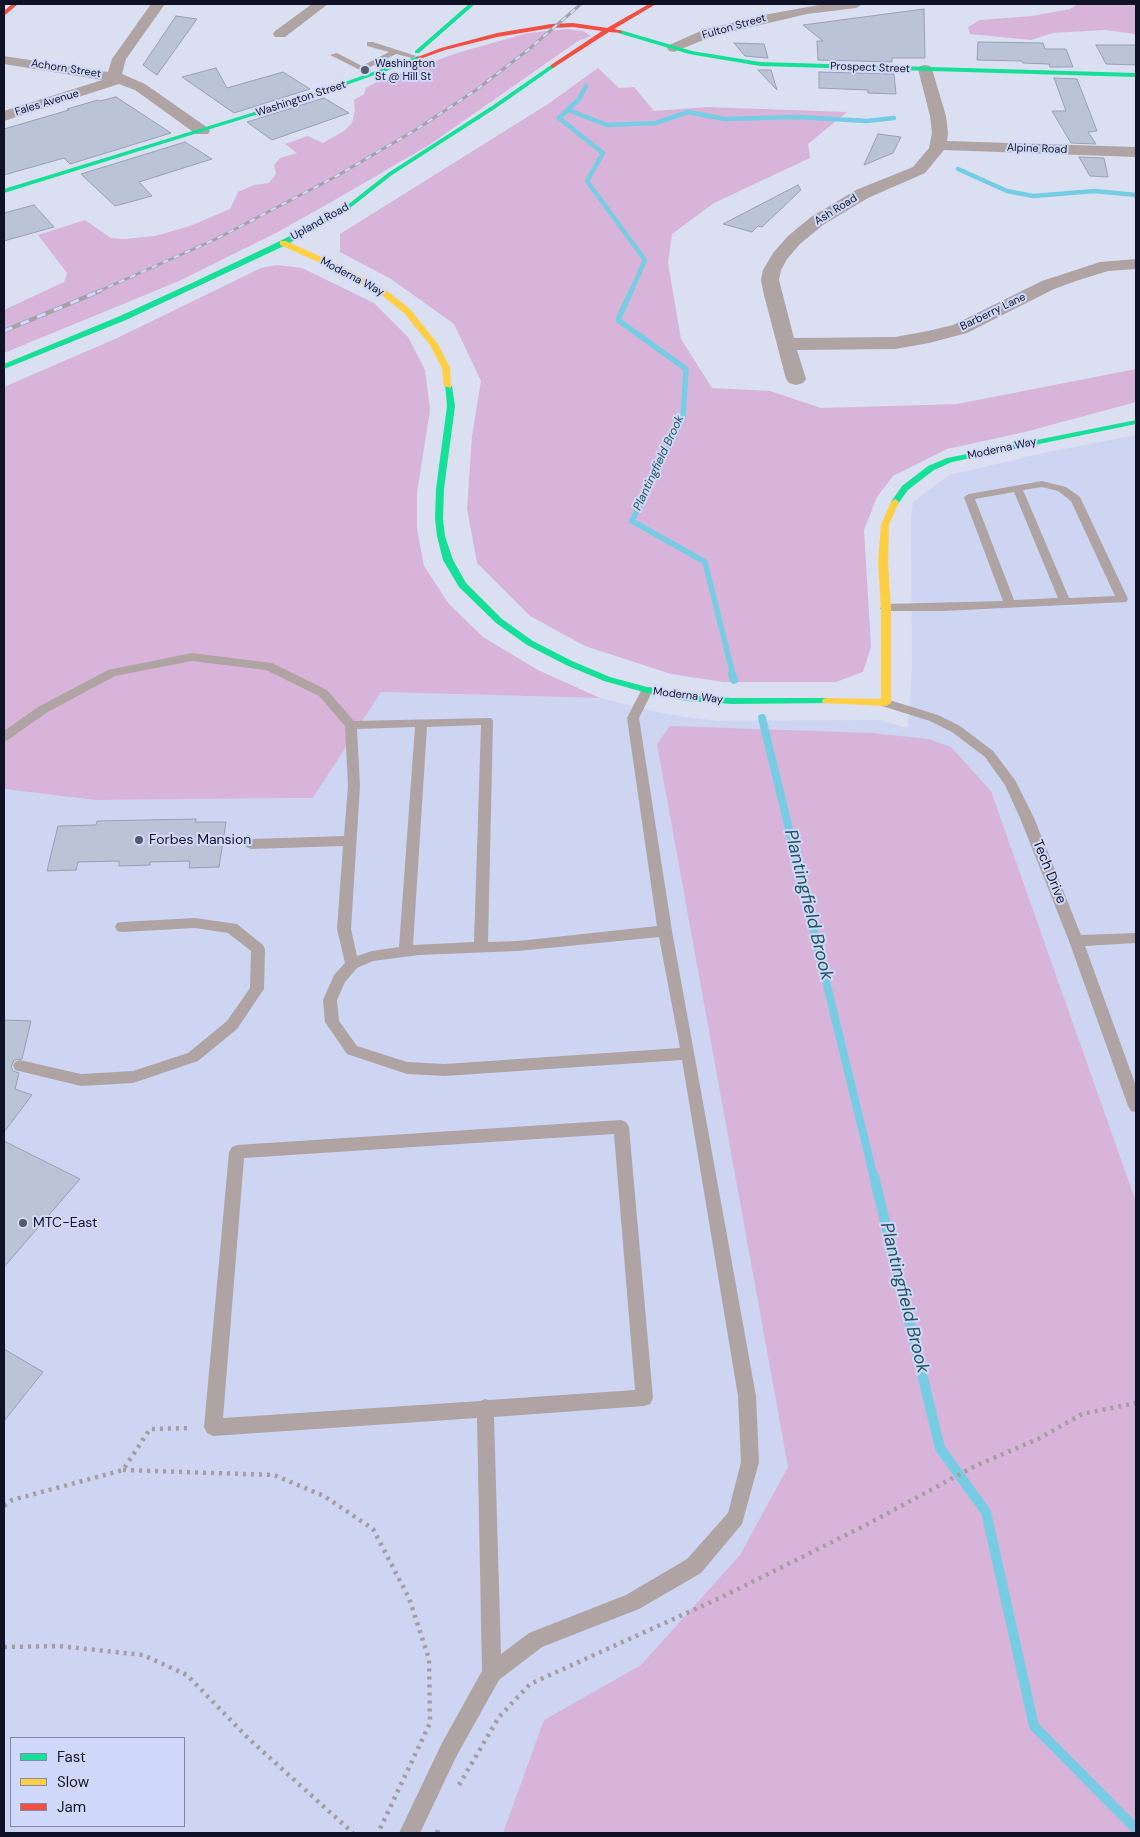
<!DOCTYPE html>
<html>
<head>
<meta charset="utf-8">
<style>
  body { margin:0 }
  #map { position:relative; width:1140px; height:1837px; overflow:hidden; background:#dadff2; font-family:"DM Sans",sans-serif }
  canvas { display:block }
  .frame { position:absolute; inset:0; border:5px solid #0f1226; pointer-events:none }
  .legend { position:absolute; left:10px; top:1737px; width:175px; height:90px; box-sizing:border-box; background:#d0d9fc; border:1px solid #8389a6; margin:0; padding:6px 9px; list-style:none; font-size:15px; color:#0f1226 }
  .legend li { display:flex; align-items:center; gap:10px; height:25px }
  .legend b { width:25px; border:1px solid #8389a6 }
</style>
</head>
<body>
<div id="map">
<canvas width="1140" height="1837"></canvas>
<div class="frame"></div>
<ul class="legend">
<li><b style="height:6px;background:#16e098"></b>Fast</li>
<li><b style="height:6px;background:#ffcf43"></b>Slow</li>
<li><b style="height:6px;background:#f24e42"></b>Jam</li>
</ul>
</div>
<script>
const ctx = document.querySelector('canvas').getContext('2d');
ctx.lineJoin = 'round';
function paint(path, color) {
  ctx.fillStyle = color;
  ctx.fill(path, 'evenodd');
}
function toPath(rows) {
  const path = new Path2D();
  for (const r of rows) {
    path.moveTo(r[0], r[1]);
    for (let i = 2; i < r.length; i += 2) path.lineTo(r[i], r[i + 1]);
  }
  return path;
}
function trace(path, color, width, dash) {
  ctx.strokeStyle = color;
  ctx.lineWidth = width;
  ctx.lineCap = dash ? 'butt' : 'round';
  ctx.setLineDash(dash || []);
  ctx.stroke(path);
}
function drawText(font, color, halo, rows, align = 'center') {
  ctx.font = font + ' "DM Sans",sans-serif';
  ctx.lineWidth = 4;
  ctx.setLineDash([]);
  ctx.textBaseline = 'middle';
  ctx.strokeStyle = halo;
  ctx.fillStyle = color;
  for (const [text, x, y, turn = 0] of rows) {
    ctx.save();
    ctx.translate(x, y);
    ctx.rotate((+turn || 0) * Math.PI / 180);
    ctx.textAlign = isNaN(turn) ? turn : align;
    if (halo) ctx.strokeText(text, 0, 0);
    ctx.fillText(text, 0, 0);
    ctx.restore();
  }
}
paint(toPath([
  [1136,435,1136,1833,4,1833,4,789,95,800,313,798,381,692,600,698,665,714,717,721,879,720,908,728,912,668,911,518,913,502,949,475,1044,453],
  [11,1738,184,1738,184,1826,11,1826]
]), '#cdd5f3');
paint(toPath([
  [1078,4,1136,4,1136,34,1105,30,1053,33,1031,40,970,34,968,27,980,20,1032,16,1070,9],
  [568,29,583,31,591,36,578,41,429,145,340,197,278,232,179,281,4,353,4,310,64,282,67,273,38,235,85,220,111,238,124,239,155,236,190,226,230,209,238,192,254,185,269,183,276,174,274,165,280,158,297,153,285,144,308,136,323,143,344,131,352,123,355,111,354,100,364,94,366,88,379,81,457,53,528,33],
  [598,68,619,88,634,87,654,111,707,107,847,112,808,144,810,158,714,203,672,234,668,263,681,339,712,388,770,391,821,408,957,404,1136,369,1136,402,1025,432,947,449,893,476,877,497,864,530,871,647,863,672,836,682,723,682,671,674,585,646,530,616,477,563,467,509,472,436,481,381,454,324,391,279,340,252,340,234,548,104],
  [277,265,302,268,374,303,408,337,425,370,430,410,417,493,417,529,424,566,449,604,483,637,538,670,600,698,381,692,313,798,95,800,4,789,4,387,115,339,261,268],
  [670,726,872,733,928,739,951,747,991,791,1136,1202,1136,1833,503,1833,544,1720,641,1665,740,1555,788,1467,657,744]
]), '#d8b4db');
trace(toPath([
  [586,86,579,99,559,118,603,153,587,181,645,260,631,292],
  [568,110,607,125,656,123,688,112,725,119,797,117,867,121,894,118],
  [958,169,1007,191,1033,196,1095,191,1136,195]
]), '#76cde3', 4.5);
trace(toPath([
  [631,291,618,320,686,369,683,417,632,521,705,562,733,675]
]), '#76cde3', 5.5);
trace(toPath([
  [732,674,734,680],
  [762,718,874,1178]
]), '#76cde3', 8);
trace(toPath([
  [874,1176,940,1448,986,1512,1034,1726,1136,1829]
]), '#76cde3', 10);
const building = toPath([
  [924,9,925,58,892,58,892,62,818,60,817,41,823,41,803,25,924,9],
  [176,16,197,19,157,75,143,65,176,16],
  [978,42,1043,43,1045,49,1066,49,1073,67,1050,67,1049,64,1023,63,1022,61,977,60,978,42],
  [734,43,764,44,768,58,745,56,734,43],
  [1096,45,1136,45,1136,65,1106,64,1096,45],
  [216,68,227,88,283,72,310,89,234,113,182,77,216,68],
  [758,70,771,70,777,90,758,70],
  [819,72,894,74,896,94,868,93,868,90,819,88,819,72],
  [1054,78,1077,79,1097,131,1088,132,1096,144,1071,143,1052,111,1066,111,1054,78],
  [116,97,171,133,70,164,64,158,4,175,4,129,69,110,67,109,98,100,100,101,116,97],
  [324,98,349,113,272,140,247,122,324,98],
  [878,134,901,137,893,153,864,165,878,134],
  [185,142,212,159,139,182,152,196,115,206,81,174,185,142],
  [1079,157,1104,158,1108,177,1090,176,1079,157],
  [798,185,801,190,762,227,758,226,752,232,723,224,798,185],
  [34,205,54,227,4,241,4,213,34,205],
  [196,819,195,822,226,822,219,867,189,868,190,861,150,862,150,865,119,866,119,861,78,862,76,870,47,871,58,826,96,825,97,821,196,819],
  [4,1020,31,1021,22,1059,14,1060,11,1067,13,1071,19,1073,15,1089,32,1095,4,1132,4,1020],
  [4,1141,80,1179,4,1267,4,1141],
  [4,1349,43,1372,4,1421,4,1349]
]);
paint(building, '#bac4d6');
trace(building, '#98a1b3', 1);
trace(toPath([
  [123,1470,274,1475,324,1496,373,1529,409,1598,429,1659,430,1723,378,1833],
  [4,1506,12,1500,123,1470,150,1429,192,1428],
  [4,1647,59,1646,143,1655,187,1675,249,1739,353,1833],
  [459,1785,499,1717,530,1684,722,1597,866,1525,975,1466,1038,1439,1082,1414,1136,1403],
  [437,1833,439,1827]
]), '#a49ea3', 4.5, [3, 5]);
paint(toPath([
  [367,42,373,42,416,56,412,58,396,54,362,71,330,55,337,53,362,66,389,52,367,46,367,42],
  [1042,481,1066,487,1080,497,1128,599,1126,602,943,611,882,611,880,608,886,604,1003,601,964,497,969,494,1042,481],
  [1042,487,1058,491,1071,501,1115,596,1069,598,1023,490,1042,487],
  [1014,492,1058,598,1014,600,975,499,1014,492],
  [192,653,272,663,327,690,354,721,491,718,493,721,488,942,518,941,657,926,627,718,643,687,651,687,653,690,639,718,672,931,756,1396,759,1462,742,1524,701,1573,639,1609,542,1647,499,1680,456,1757,420,1833,399,1833,442,1743,482,1671,477,1418,213,1436,207,1433,204,1427,229,1152,232,1147,237,1145,621,1120,626,1122,629,1127,653,1398,650,1404,644,1406,494,1417,501,1654,529,1633,626,1595,687,1559,728,1513,741,1462,738,1396,682,1060,445,1076,407,1074,347,1054,325,1022,323,1000,334,975,345,963,337,929,343,846,251,849,246,847,244,844,246,841,251,839,344,836,348,786,345,726,319,696,266,670,192,661,115,676,46,713,8,740,4,741,4,731,38,707,108,670,192,653],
  [481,725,474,942,413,945,427,727,481,725],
  [415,727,399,947,372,951,357,956,351,929,360,786,357,729,415,727],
  [659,937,680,1048,445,1064,407,1062,357,1046,339,1021,337,1000,345,982,357,968,373,961,419,955,518,951,659,937],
  [614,1134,635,1390,489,1400,485,1399,480,1401,223,1418,244,1158,614,1134],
  [886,699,938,715,960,726,993,751,1015,780,1034,818,1081,935,1136,933,1136,943,1085,946,1136,1086,1136,1112,1131,1111,1128,1106,1069,941,1020,818,1005,785,985,757,952,732,930,721,882,706,880,703,886,699],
  [195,918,237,924,263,945,265,949,264,989,237,1029,198,1061,133,1083,81,1086,15,1070,13,1066,15,1062,20,1060,81,1074,133,1071,188,1053,227,1021,250,988,251,951,228,933,195,928,122,932,117,931,115,927,117,923,122,922,195,918]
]), '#b0a3a4');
paint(toPath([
  [151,4,165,4,126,59,122,74,145,84,208,128,210,131,208,134,196,134,135,90,119,84,4,121,4,111,102,80,4,64,4,56,108,72,112,59,151,4],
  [312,4,328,4,285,37,275,37,273,34,275,31,312,4],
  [824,4,863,4,856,8,807,14,713,36,674,52,669,51,667,48,669,45,703,30,764,15,824,4],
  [925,65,930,66,932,69,946,116,948,133,947,141,1136,147,1136,157,944,150,925,173,868,198,823,225,800,244,787,259,781,270,779,280,794,338,895,337,928,331,953,325,1042,281,1100,262,1136,259,1136,269,1108,271,1076,281,1054,289,967,333,929,343,895,349,797,350,806,379,803,383,796,385,789,383,786,379,764,295,761,280,763,270,773,253,788,236,811,217,856,190,913,167,929,148,932,133,930,116,918,69,920,66,925,65]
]), '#b0a3a4');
paint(toPath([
  [469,4,475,4,419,53,415,53,415,51,469,4],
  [620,30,692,51,760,62,1136,73,1136,77,760,66,689,54,618,33,618,31,620,30],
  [418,56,421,58,420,59,304,100,4,193,4,189,300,98,418,56],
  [551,65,556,66,496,108,392,175,345,212,286,245,126,320,4,369,4,364,120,316,194,282,280,241,341,210,388,173,492,106,551,65],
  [445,384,452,386,455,406,444,489,443,519,445,536,453,560,466,583,502,619,533,641,572,661,610,677,647,687,687,695,732,698,827,698,831,699,832,701,831,703,732,704,687,701,647,693,604,681,566,665,527,645,496,623,459,587,443,560,437,536,435,519,436,489,447,406,445,384],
  [1136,420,1136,424,952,462,934,470,908,490,898,504,892,504,891,502,902,486,928,466,947,458,1136,420]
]), '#16e098');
paint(toPath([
  [280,241,286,241,342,266,386,290,410,309,438,344,450,368,451,388,444,386,442,368,430,345,404,313,380,294,336,270,280,245,280,241],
  [895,499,899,502,889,525,888,562,891,608,891,703,886,706,823,703,822,701,823,699,827,698,881,699,881,608,878,562,881,525,891,502,895,499]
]), '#ffcf43');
paint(toPath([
  [12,4,18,4,4,16,4,11,12,4],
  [649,4,656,4,614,29,622,31,622,33,609,32,553,68,551,67,551,65,602,31,573,27,551,28,497,37,445,50,420,59,415,58,441,48,497,33,551,24,573,23,607,28,649,4]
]), '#f24e42');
const railFar1 = toPath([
  [97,292,216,239,335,177,417,129,476,90,528,50,581,4]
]);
const rail = toPath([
  [4,331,100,291]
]);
trace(railFar1, '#a4a1ab', 3);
trace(rail, '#a4a1ab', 4.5);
trace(railFar1, '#d0d9fc', 2, [6]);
trace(rail, '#d0d9fc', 3, [9]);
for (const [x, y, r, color] of [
  [365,70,5,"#565a6d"],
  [139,840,5,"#565a6d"],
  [23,1223,5,"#565a6d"]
]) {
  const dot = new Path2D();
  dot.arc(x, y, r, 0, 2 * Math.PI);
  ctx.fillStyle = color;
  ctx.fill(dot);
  trace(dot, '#d0d9fc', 2);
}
drawText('11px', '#0f1226', '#d0d9fc', [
  ["Fulton Street",734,27,-16],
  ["Prospect Street",870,68,2],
  ["Achorn Street",66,69,9],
  ["Washington Street",301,99,-18],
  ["Fales Avenue",47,103,-17],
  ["Alpine Road",1037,149,2],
  ["Ash Road",836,210,-32],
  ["Upland Road",320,222,-29],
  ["Moderna Way",352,277,28],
  ["Barberry Lane",993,312,-26],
  ["Moderna Way",1002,449,-12],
  ["Moderna Way",688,696,7]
]);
drawText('11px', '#0f1226', '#d0d9fc', [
  ["Washington",375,64],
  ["St @ Hill St",375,77]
], 'left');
drawText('italic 12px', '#21545f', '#d0d9fc', [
  ["Plantingfield Brook",659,463,-65]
]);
drawText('14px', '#0f1226', '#d0d9fc', [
  ["Forbes Mansion",149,840],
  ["MTC-East",33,1223]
], 'left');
drawText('14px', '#0f1226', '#d0d9fc', [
  ["Tech Drive",1049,872,68]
]);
drawText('italic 18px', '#21545f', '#d0d9fc', [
  ["Plantingfield Brook",808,905,76],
  ["Plantingfield Brook",904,1298,76]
]);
</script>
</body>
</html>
